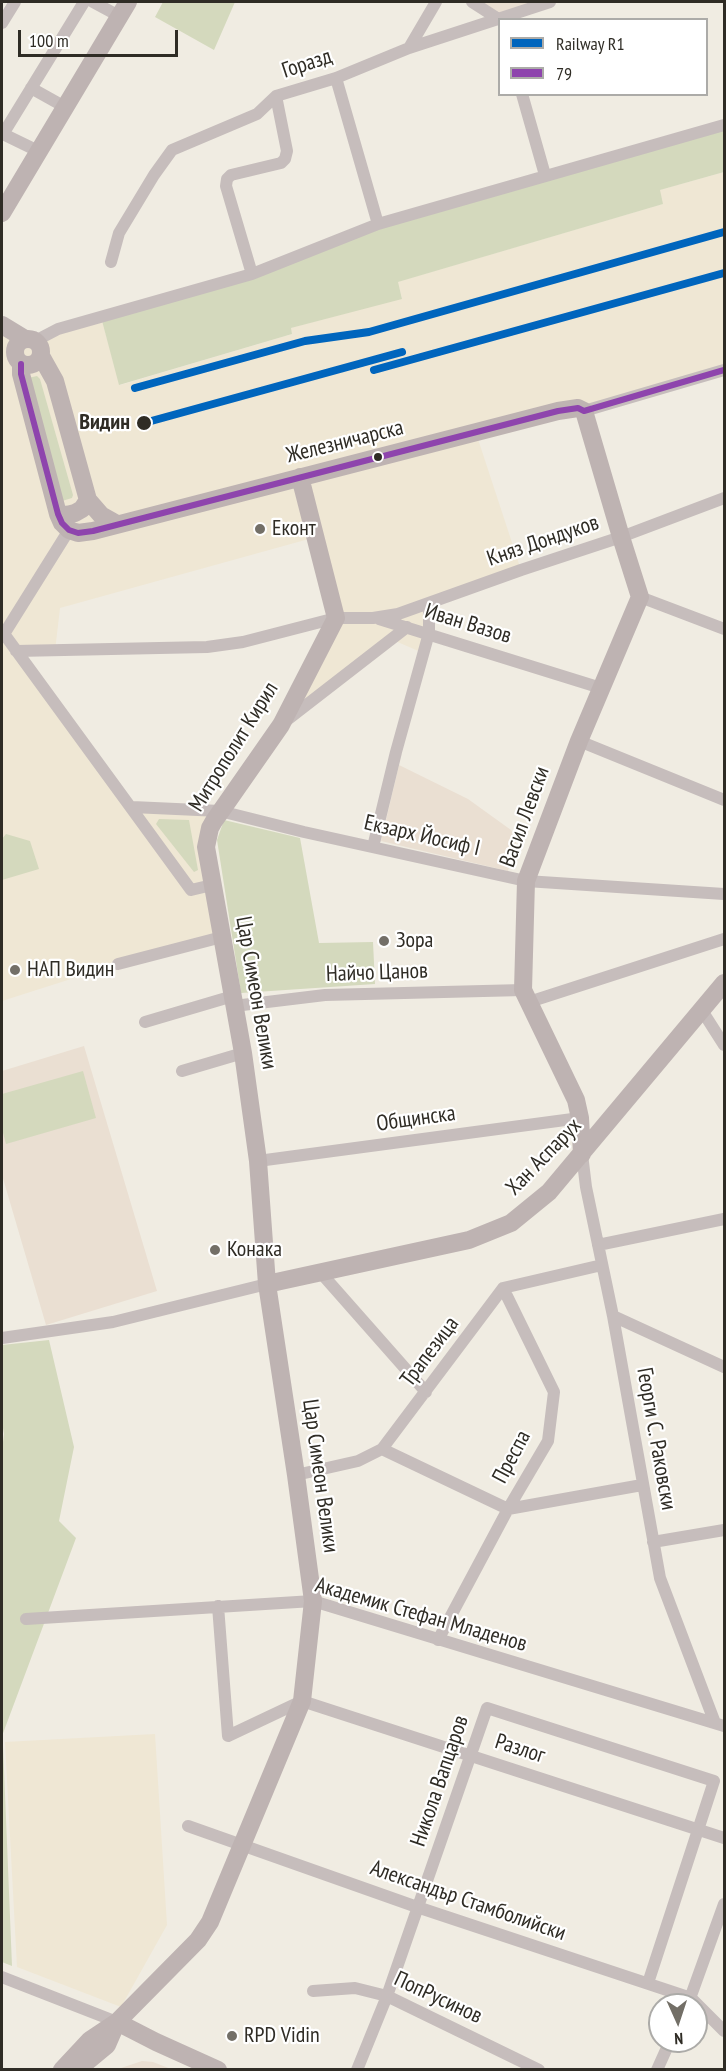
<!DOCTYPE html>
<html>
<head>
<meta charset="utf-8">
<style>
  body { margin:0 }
  #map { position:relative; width:726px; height:2071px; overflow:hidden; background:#f0ece2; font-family:"PT Sans Narrow",sans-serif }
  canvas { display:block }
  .frame { position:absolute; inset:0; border:3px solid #2f2c25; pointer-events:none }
  .legend { position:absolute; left:498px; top:18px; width:210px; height:78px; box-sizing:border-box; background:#fff; border:2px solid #acaba8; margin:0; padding:8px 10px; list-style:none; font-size:18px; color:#2f2c25 }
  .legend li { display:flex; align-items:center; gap:12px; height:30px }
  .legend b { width:30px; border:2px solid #acaba8 }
  .north { position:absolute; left:648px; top:1993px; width:60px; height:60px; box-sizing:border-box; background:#fff; border:2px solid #acaba8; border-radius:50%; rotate:177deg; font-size:16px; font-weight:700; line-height:24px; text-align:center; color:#2f2c25 }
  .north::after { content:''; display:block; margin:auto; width:21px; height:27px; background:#736f67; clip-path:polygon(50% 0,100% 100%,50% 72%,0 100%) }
  .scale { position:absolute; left:18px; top:30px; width:160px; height:27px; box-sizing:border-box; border:3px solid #2f2c25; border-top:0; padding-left:8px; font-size:18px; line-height:21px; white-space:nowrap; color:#2f2c25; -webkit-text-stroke:4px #fff; paint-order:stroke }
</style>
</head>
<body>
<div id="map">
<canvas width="726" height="2071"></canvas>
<div class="frame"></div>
<ul class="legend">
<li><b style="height:8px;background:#0065bd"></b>Railway R1</li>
<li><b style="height:8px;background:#8e44ad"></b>79</li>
</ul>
<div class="north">N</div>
<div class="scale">100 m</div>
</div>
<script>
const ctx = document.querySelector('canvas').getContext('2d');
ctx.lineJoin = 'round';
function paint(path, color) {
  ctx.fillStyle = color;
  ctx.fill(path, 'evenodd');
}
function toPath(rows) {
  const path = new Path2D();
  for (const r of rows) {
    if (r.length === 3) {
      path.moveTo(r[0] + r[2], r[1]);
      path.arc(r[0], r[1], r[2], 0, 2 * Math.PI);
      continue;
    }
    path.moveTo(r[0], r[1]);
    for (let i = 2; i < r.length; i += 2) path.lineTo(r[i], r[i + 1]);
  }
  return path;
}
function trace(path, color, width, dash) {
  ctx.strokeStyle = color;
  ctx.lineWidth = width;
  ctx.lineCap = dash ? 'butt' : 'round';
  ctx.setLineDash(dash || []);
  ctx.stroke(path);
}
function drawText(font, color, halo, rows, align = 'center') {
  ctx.font = font + ' "PT Sans Narrow",sans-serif';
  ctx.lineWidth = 4.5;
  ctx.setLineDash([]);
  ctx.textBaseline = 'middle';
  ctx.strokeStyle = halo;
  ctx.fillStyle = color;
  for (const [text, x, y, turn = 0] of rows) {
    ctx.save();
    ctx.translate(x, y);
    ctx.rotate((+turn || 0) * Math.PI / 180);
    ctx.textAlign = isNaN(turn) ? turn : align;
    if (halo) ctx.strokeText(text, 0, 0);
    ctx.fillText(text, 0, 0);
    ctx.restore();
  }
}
paint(toPath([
  [724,172,724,370,476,433,521,570,429,604,423,653,393,640,281,725,336,618,316,537,60,608,55,651,17,651,132,807,220,811,210,828,222,937,118,964,2,1001,2,325,25,339,101,317,120,385,292,334,290,328,402,298,397,282,662,204,659,190],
  [155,1734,167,1925,121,2007,17,1967,5,1742]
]), '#efe7d4');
paint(toPath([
  [472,2,550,2,499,18],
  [399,765,468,799,511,830,517,838,508,871,381,841],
  [84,1046,157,1291,46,1325,2,1175,2,1071],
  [142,2061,153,2062,171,2069,118,2069]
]), '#eadfd2');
paint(toPath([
  [163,2,235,2,214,50,155,17],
  [724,125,724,172,660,190,663,204,398,282,402,299,291,328,292,334,119,385,101,317,252,274,378,224],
  [37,376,40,379,73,495,72,498,62,501,28,378],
  [159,819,189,820,198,870,194,872,156,824],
  [224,820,300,838,319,943,373,942,375,984,241,993,217,840],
  [6,834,30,841,39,869,2,880,2,839],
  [83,1071,96,1118,6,1144,2,1129,2,1094],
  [49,1340,74,1447,59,1521,76,1538,2,1736,2,1450,4,1434,2,1422,2,1345],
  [2,1745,3,1745,12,1966,2,1962]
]), '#d4d9bd');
trace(toPath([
  [93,2,119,16],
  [472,2,500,20],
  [2,23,15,2],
  [409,48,436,2],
  [336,78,378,224],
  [31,88,65,107],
  [522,94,545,175],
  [38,151,3,134,84,2],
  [111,262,119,233,154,175,172,150,257,114,276,96,336,78,409,48,550,2],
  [252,274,226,186,227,179,231,175,281,163,285,159,287,151,276,96],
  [35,341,58,329,252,274,378,224,724,125],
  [584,411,724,370],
  [640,597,724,629],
  [379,619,601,688],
  [2,631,191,890,212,885],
  [4,634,69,530],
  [16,651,207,647,243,642,336,618,373,618,398,614,521,570,621,537,724,498],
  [287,720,407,627],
  [579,741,724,800],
  [132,807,220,811,304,832,526,881,724,894],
  [373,847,396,752,429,633,429,604],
  [118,964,222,937],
  [529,1002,724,939],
  [234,1006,325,995,523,990],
  [701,1009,724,1045],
  [145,1022,233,996],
  [182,1071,243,1053],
  [582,1154,586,1187,613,1316,660,1578,715,1723],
  [258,1161,580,1118],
  [598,1245,724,1219],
  [321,1273,426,1392],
  [613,1316,724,1367],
  [2,1338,113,1322,267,1284],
  [382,1449,508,1509,642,1485],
  [296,1475,358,1461,382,1449,503,1288,602,1265],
  [653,1542,724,1530],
  [218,1606,228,1736,302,1701,724,1838],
  [26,1619,313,1601,724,1726],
  [438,1640,508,1509,548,1441,554,1392,503,1288],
  [188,1826,417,1907,691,1998,724,2031],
  [2,1977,117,2022],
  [313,1991,355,1988,387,1996,539,2070],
  [688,2004,724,1904],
  [357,2070,387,1996,487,1708,714,1781,648,1983],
  [657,2070,670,2041]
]), '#c6bdbc', 12);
trace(toPath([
  [2,213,128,2],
  [2,325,25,339],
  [28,352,13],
  [41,356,55,381,88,500,101,515,117,524],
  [21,364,21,374,58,514,62,523,69,530,78,533,93,531,558,411,578,408,584,411,621,537,640,597,579,741,526,881,523,990,576,1100,580,1118,582,1154],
  [58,514,67,515,75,513,82,509,88,500],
  [267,1284,469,1240,511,1223,549,1192,724,983],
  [117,2022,156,2042,218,2070],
  [62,2070,90,2040,117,2022,198,1940,210,1922,302,1701,313,1601,296,1475,267,1284,258,1161,243,1053,206,847,210,828,214,821,281,725,336,618,300,477],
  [77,2070,107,2045,117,2022]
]), '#beb3b2', 18);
trace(toPath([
  [21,364,21,374,58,514,62,523,69,530,78,533,93,531,558,411,578,408,584,411,724,370]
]), '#8e44ad', 6);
trace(toPath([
  [374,370,724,273],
  [135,388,305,341,369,332,724,232],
  [144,423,402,352]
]), '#0065bd', 8);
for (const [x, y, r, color] of [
  [144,423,8,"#2f2c25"],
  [378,457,5,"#2f2c25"],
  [260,529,6,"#736f67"],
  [384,941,6,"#736f67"],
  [15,970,6,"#736f67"],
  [215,1250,6,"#736f67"],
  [232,2036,6,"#736f67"]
]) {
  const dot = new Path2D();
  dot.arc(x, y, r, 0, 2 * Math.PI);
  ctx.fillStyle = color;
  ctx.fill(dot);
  trace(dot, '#fff', 2);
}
drawText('22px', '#2f2c25', '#fff', [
  ["Горазд",307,64,-18],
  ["Железничарска",345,442,-14],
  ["Княз Дондуков",543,541,-19],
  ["Иван Вазов",468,624,17],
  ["Митрополит Кирил",234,747,-58],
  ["Васил Левски",525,817,-70],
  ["Екзарх Йосиф I",422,836,13],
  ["Найчо Цанов",377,973,-2],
  ["Цар Симеон Велики",256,993,80],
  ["Общинска",416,1119,-8],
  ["Хан Аспарух",544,1157,-46],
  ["Трапезица",430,1352,-53],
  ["Георги С. Раковски",656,1439,80],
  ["Преспа",512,1457,-62],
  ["Цар Симеон Велики",320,1476,82],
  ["Академик Стефан Младенов",421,1615,16],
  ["Разлог",520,1749,18],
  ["Никола Вапцаров",440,1781,-71],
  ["Александър Стамболийски",468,1901,19],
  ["ПопРусинов",438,1998,25]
]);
drawText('bold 22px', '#2f2c25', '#fff', [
  ["Видин",130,423]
], 'right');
drawText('22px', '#2f2c25', '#fff', [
  ["Еконт",272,529],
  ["Зора",396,941],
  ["НАП Видин",27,970],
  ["Конака",227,1250],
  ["RPD Vidin",244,2036]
], 'left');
</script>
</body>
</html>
